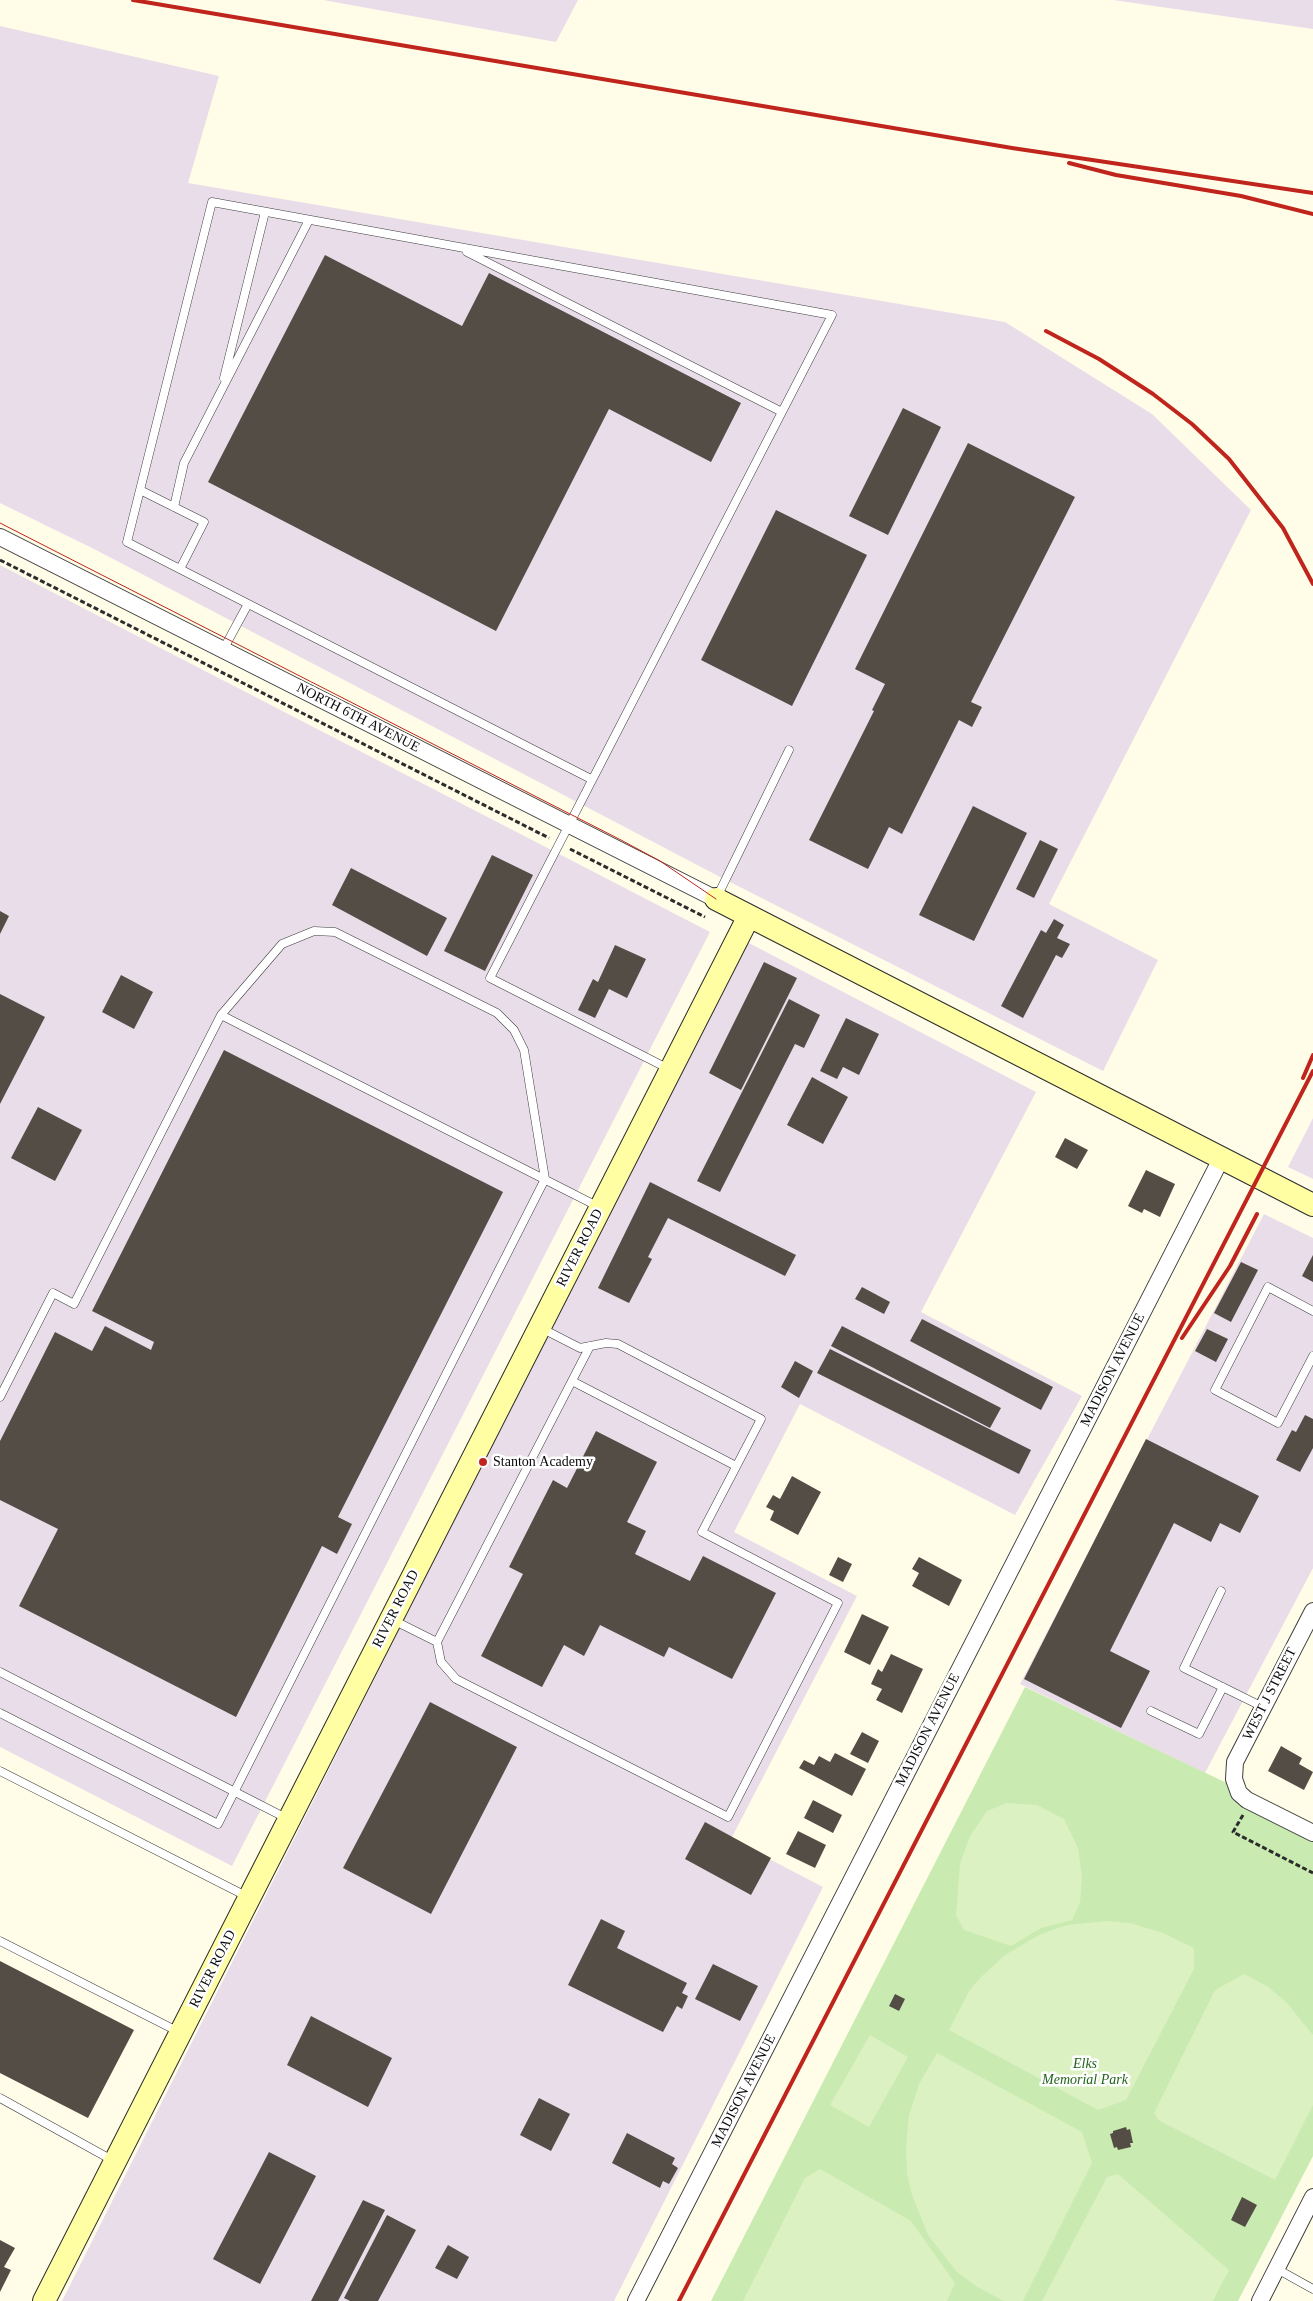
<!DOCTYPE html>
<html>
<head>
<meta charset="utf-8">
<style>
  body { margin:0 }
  canvas { display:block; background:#fffde8 }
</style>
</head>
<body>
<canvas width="1313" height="2301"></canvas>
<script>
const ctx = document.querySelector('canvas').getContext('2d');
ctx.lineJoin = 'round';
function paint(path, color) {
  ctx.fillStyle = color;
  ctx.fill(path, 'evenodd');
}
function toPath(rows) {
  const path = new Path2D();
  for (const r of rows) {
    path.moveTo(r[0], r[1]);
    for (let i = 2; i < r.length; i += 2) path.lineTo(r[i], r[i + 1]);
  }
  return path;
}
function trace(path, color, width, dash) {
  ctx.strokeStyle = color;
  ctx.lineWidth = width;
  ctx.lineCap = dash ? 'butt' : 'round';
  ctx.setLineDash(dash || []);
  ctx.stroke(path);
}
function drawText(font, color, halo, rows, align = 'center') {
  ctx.font = font + ' Georgia,serif';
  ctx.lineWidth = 5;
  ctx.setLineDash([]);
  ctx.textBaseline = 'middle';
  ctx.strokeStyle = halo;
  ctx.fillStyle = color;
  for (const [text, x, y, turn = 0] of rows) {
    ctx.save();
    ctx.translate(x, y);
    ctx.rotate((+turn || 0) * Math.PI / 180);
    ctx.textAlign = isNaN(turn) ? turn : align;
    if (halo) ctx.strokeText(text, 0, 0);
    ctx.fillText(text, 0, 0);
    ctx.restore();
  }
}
paint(toPath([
  [323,0,578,0,556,42],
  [1113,0,1313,0,1313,29],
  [0,26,219,76,188,183,1005,322,1152,414,1251,510,1049,904,1158,960,1103,1071,722,878,94,549,0,503],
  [0,565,710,932,232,1866,0,1747],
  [745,941,1036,1092,921,1312,1082,1396,1015,1515,800,1404,734,1532,857,1596,731,1839,823,1887,614,2301,62,2301],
  [1313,1118,1313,1179,1288,1167],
  [1264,1214,1313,1238,1313,1568,1205,1773,1020,1684]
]), '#eaddea');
paint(toPath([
  [1025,1687,1313,1824,1313,2156,1238,2301,711,2301]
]), '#c9eab0');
paint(toPath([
  [1007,1803,1037,1805,1064,1819,1078,1848,1082,1877,1080,1903,1072,1920,1041,1928,1011,1946,964,1930,956,1915,960,1864,970,1836,987,1811],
  [1106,1921,1130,1923,1163,1933,1194,1948,1194,1969,1126,2100,1098,2110,949,2030,969,1991,980,1978,1005,1955,1039,1935,1055,1929,1068,1925],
  [1244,1974,1267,1986,1287,2003,1313,2035,1313,2105,1275,2180,1158,2120,1154,2113,1215,1990],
  [870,2035,908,2057,869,2127,830,2105],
  [937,2053,1082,2132,1092,2163,1023,2301,1004,2301,977,2287,956,2271,928,2235,912,2195,907,2174,906,2145,909,2115,919,2084],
  [820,2169,911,2221,955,2283,947,2301,743,2301,805,2178],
  [1118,2174,1229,2270,1213,2301,1042,2301,1107,2177]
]), '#dcf1c2');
paint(toPath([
  [325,255,462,326,489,273,741,403,711,462,609,409,496,631,208,482],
  [903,408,941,427,888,535,849,516],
  [968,443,1075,497,971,702,982,707,972,727,959,720,902,834,889,827,868,869,809,840,874,711,872,710,885,684,855,669],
  [776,510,867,555,792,706,701,660],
  [973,806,1027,833,974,941,919,915],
  [1040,840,1058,849,1034,898,1016,889],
  [492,855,533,875,485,971,444,951],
  [351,868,447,918,427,956,332,905],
  [0,911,9,916,0,934],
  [1054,919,1064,925,1057,938,1070,944,1062,958,1056,955,1023,1018,1001,1006,1041,930,1046,933],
  [615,945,646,959,627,998,609,989,595,1018,578,1010,593,979,598,982],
  [764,962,797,978,741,1090,709,1073],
  [121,975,153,992,134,1029,102,1012],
  [0,994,45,1017,0,1104],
  [789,999,820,1015,804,1048,795,1044,720,1192,697,1181],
  [846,1018,879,1034,859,1075,843,1067,837,1079,820,1071],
  [224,1050,503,1192,338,1517,352,1524,337,1554,322,1546,236,1717,19,1606,58,1529,0,1500,0,1441,55,1332,92,1351,105,1326,151,1350,154,1342,92,1311],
  [812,1077,848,1097,823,1144,787,1125],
  [38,1107,82,1130,55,1181,11,1158],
  [1065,1138,1088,1150,1077,1169,1055,1157],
  [1146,1170,1175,1184,1160,1217,1144,1209,1142,1213,1128,1206],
  [650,1182,796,1255,785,1276,668,1218,648,1257,652,1259,629,1303,598,1288],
  [1313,1255,1313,1282,1302,1276],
  [1241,1262,1258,1270,1231,1322,1214,1313],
  [862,1287,890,1302,884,1314,855,1299],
  [922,1319,1053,1387,1041,1410,910,1341],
  [842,1326,1001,1408,990,1428,831,1346],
  [1207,1329,1228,1339,1216,1362,1195,1351],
  [830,1349,1031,1450,1019,1474,817,1373],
  [795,1361,813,1371,799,1398,781,1387],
  [1305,1415,1313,1419,1313,1448,1300,1472,1276,1460,1292,1430,1296,1432],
  [596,1431,657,1462,627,1522,646,1531,635,1554,690,1581,703,1556,776,1593,732,1679,669,1647,664,1657,600,1625,584,1656,564,1645,542,1687,481,1656,523,1574,509,1567,553,1480,567,1488],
  [1146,1439,1259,1496,1240,1533,1220,1523,1211,1542,1174,1523,1110,1651,1150,1671,1121,1728,1024,1679],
  [792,1476,821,1492,798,1535,770,1520,774,1511,766,1507,773,1495,780,1499],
  [838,1557,852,1564,843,1582,829,1575],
  [919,1557,962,1580,949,1606,912,1586,919,1573,912,1569],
  [862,1614,889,1627,870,1665,844,1652],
  [891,1654,923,1669,902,1713,876,1700,882,1689,871,1684,878,1669,882,1672],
  [430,1702,517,1747,431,1914,343,1868],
  [862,1732,879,1741,868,1763,850,1754],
  [1281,1746,1302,1758,1299,1764,1313,1772,1304,1790,1268,1771],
  [835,1753,866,1769,852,1796,799,1768,804,1760,814,1765,819,1756,830,1762],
  [813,1800,842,1815,833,1833,804,1818],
  [705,1822,771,1858,751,1895,685,1859],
  [798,1831,826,1845,815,1868,786,1854],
  [601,1919,625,1931,617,1948,687,1983,682,1993,688,1996,682,2009,677,2006,663,2032,568,1985],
  [0,1961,134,2030,88,2118,0,2073],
  [713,1964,758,1986,740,2021,695,1999],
  [895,1994,905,1999,899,2011,889,2006],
  [311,2016,392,2058,368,2107,287,2065],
  [539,2098,570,2114,551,2151,520,2135],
  [1126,2127,1127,2130,1130,2129,1133,2143,1130,2143,1131,2147,1118,2150,1117,2147,1114,2148,1110,2134,1113,2133,1113,2131],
  [627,2133,675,2158,672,2164,678,2168,669,2184,663,2181,660,2188,612,2163],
  [269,2152,316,2176,260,2284,213,2259],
  [1242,2197,1257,2205,1245,2227,1231,2220],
  [363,2200,385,2210,338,2301,311,2301],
  [387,2215,416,2230,378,2301,350,2301,344,2298],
  [0,2240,15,2248,4,2267,11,2270,0,2292],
  [448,2245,469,2257,457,2279,435,2268]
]), '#534d46');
const lane = toPath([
  [467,252,782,412],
  [224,378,265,212],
  [140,490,204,522,180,569],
  [174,507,184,463,309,220],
  [223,650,248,604],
  [591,779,127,542,212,202,832,315,490,978,669,1069],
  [717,897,789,750],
  [1313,1311,1268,1287,1215,1390,1278,1423,1313,1356],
  [572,1381,736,1466],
  [0,1397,53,1293,74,1304,221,1015,599,1207],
  [1221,1591,1184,1668,1263,1707],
  [393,1620,437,1642,441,1662,456,1679,728,1817,838,1603,702,1532,761,1419,618,1344,606,1343,580,1348,541,1328],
  [437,1642,590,1346],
  [0,1672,288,1819],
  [1151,1711,1199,1734,1223,1687],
  [0,1713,218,1824,545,1179,524,1050,514,1030,497,1013,335,932,314,931,282,944,221,1015],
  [0,1771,248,1897],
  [0,1941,179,2032],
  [0,2098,112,2160],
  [1277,2269,1313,2289]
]);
const street = toPath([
  [0,537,716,899],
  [1313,1611,1235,1762,1234,1779,1239,1793,1247,1800,1313,1833],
  [636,2301,1221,1159],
  [1260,2301,1313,2197]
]);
const secondary = toPath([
  [716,899,1313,1205],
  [44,2301,749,916]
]);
trace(lane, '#3d3d3d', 9);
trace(street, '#3d3d3d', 18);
trace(secondary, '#2c2c2c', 24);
trace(toPath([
  [0,560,549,838],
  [570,849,705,917],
  [1243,1815,1233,1832,1313,1873]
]), '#2c2c2c', 3, [5, 2.5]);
trace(lane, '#fff', 8);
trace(street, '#fff', 16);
trace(secondary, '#fffea3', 22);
trace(toPath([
  [0,523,621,840,660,861,716,899]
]), '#c0251d', 1);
trace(toPath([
  [133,0,1012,148,1313,193],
  [1069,163,1116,175,1241,196,1313,214],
  [1046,331,1099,359,1153,394,1192,424,1229,459,1283,528,1313,584],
  [1303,1078,1313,1055],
  [1182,1338,1230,1266,1257,1214],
  [679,2301,1313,1071]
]), '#c0251d', 4);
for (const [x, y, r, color] of [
  [483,1462,5,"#c0251d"]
]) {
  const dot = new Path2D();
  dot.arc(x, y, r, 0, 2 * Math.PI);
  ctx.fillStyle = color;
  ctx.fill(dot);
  trace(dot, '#fff', 2);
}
drawText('14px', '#0a0a0a', '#fff', [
  ["NORTH 6TH AVENUE",358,718,27],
  ["RIVER ROAD",580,1248,-63],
  ["MADISON AVENUE",1113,1370,-63],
  ["RIVER ROAD",396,1609,-63],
  ["WEST J STREET",1270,1694,-63],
  ["MADISON AVENUE",928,1730,-63],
  ["RIVER ROAD",213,1969,-63],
  ["MADISON AVENUE",744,2091,-63]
]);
drawText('14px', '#0a0a0a', '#fff', [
  ["Stanton Academy",493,1462]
], 'left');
drawText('italic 14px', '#216419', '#fff', [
  ["Elks",1085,2064],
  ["Memorial Park",1085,2080]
]);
</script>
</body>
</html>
